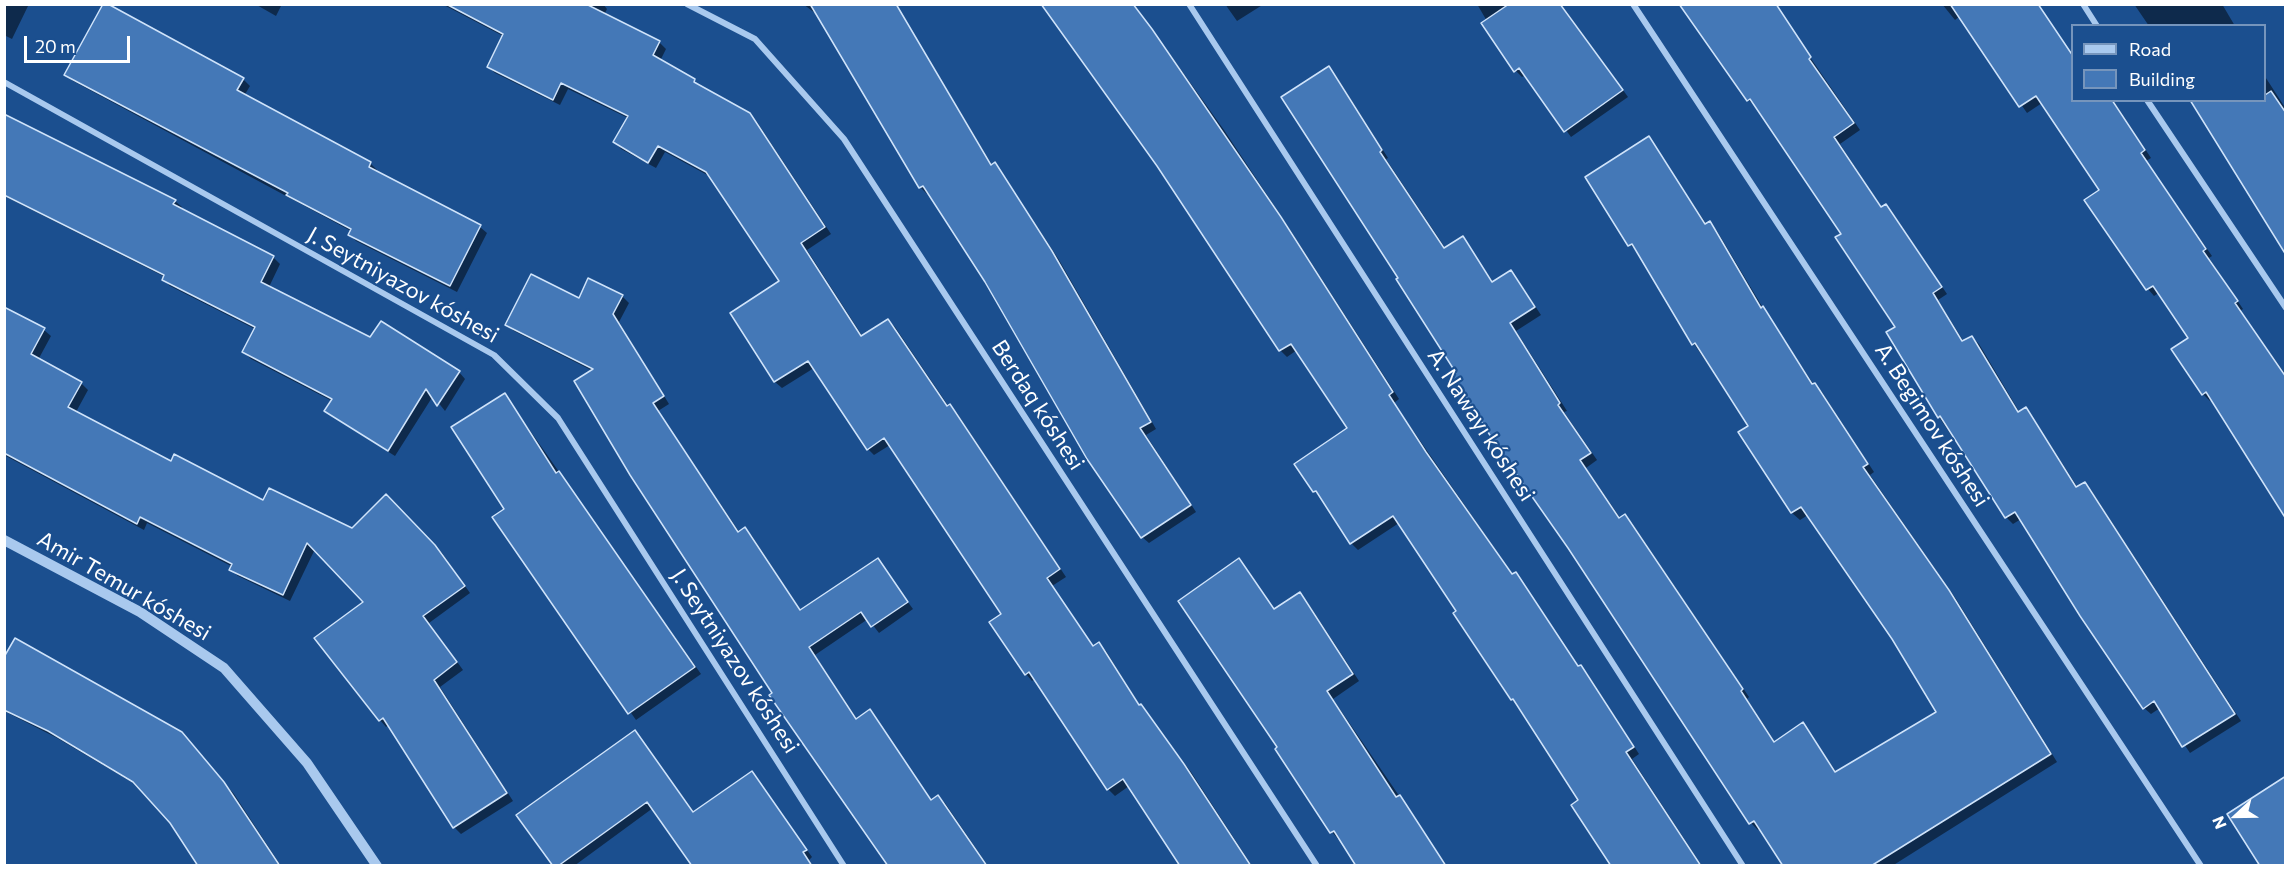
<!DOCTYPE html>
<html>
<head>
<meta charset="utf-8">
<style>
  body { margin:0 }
  #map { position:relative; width:2290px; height:870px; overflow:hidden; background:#1b4f8f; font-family:Commissioner,sans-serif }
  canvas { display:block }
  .frame { position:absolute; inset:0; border:6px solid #fff; pointer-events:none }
  .legend { position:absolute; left:2071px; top:24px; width:195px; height:78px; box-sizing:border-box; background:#1b4f8f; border:2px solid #7695bc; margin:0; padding:8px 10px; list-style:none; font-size:18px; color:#fff }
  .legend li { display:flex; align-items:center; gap:12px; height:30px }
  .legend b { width:30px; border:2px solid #7695bc }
  .north { position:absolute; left:2206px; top:786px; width:60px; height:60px; -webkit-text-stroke:4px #1b4f8f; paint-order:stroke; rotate:248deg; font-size:16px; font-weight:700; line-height:24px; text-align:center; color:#fff }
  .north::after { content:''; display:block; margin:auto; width:21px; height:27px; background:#fff; clip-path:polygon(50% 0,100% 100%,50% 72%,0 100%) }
  .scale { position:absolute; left:24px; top:36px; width:106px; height:27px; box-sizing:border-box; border:3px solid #fff; border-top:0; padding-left:8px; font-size:18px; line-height:21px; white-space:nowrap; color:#fff; -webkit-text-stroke:4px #1b4f8f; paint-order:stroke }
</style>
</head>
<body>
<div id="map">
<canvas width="2290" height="870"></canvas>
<div class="frame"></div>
<ul class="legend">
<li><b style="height:8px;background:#a9c9ee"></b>Road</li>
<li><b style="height:16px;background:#4478b7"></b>Building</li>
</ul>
<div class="north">N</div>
<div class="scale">20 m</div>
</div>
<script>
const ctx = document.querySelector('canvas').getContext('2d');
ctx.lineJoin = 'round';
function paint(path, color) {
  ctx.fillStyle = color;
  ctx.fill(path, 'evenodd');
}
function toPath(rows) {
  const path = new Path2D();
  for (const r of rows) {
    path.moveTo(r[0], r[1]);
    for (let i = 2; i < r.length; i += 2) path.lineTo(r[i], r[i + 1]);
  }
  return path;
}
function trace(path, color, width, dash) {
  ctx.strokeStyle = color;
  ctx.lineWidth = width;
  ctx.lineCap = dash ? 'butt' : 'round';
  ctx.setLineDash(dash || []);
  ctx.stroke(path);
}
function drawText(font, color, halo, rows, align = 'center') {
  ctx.font = font + ' Commissioner,sans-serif';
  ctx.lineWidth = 4.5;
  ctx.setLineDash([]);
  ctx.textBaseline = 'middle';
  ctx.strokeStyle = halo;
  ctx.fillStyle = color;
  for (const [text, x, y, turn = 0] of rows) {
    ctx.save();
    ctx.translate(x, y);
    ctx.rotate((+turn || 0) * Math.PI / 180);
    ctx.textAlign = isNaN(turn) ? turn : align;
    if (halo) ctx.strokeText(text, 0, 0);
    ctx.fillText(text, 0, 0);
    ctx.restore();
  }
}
paint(toPath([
  [4,4,29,4,12,39,4,35],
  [255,4,282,4,276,16],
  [442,4,603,4,607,9,604,15,659,42,666,49,660,61,749,115,757,122,831,234,807,250,863,337,888,320,895,327,949,407,957,413,1066,577,1052,586,1094,647,1099,644,1106,651,1140,706,1191,772,1252,866,1182,866,1129,786,1115,796,1108,789,1035,679,1032,681,1026,674,1003,614,890,445,874,455,868,449,814,368,782,388,775,382,732,314,781,282,711,177,665,152,656,168,621,149,615,142,628,118,568,89,560,105,495,73,488,67,503,36],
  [803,4,896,4,992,165,994,164,1001,171,1059,260,1156,429,1146,435,1196,512,1149,543,1142,537,986,281,929,192,927,194,920,187,819,16],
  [1043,4,1134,4,1224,130,1287,225,1399,399,1394,403,1513,575,1515,574,1522,581,1579,667,1587,673,1639,754,1632,759,1702,866,1613,866,1580,801,1399,523,1358,550,1351,543,1322,497,1314,491,1349,428,1297,350,1287,357,1280,350,1158,165],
  [1225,4,1264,4,1237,21],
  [1477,4,1561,4,1628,97,1571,137,1526,75,1522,77,1516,71],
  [1942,4,2038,4,2072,55,2072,100,2113,100,2151,158,2146,161,2212,256,2209,258,2243,309,2240,311,2286,375,2286,519,2212,399,2210,401,2203,394,2191,338,2160,292,2154,296,2148,289,2086,200,2101,190,2042,103,2027,113,1960,16,1955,20],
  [2134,4,2222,4,2235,26,2149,26],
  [1779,12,1860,130,1840,144,1882,208,1885,206,1892,212,1947,294,1938,300,1964,342,1972,337,1979,344,2020,413,2026,409,2032,416,2078,488,2085,484,2091,490,2241,721,2190,753,2160,708,2151,714,2144,708,2021,519,2013,524,2006,517,1939,417,1898,327,1843,234,1756,106,1748,100],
  [1328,68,1336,76,1388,158,1386,159,1446,249,1463,238,1494,283,1511,272,1518,280,1541,315,1516,331,1567,411,1564,412,1597,460,1586,468,1621,519,1625,516,1632,523,1749,697,1747,699,1775,742,1803,724,1837,773,1938,713,1893,638,1808,515,1800,520,1792,513,1741,432,1750,426,1694,344,1639,251,1630,245,1587,177,1649,138,1707,225,1709,223,1717,231,1763,308,1814,385,1822,392,1874,472,1870,475,1956,599,2057,762,1892,866,1785,866,1761,828,1758,830,1751,823,1458,373,1400,278],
  [66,75,243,79,250,86,244,96,370,163,377,170,376,173,480,227,487,233,457,292,356,241,350,235,351,231,73,81],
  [2264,75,2286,109,2286,252,2264,100],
  [4,115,175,201,182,207,181,210,273,257,280,264,269,287,371,339,459,372,465,379,445,411,433,396,395,456,333,417,326,410,332,401,251,359,244,352,255,329,170,286,164,280,165,277,4,196],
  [622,296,629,303,619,322,669,404,658,411,740,533,745,529,752,536,801,611,877,560,913,609,879,633,868,619,815,655,857,719,870,711,876,718,932,801,938,797,945,803,988,866,889,866,775,693,593,371,514,331,507,325,579,300],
  [4,309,44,330,51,336,38,360,81,383,88,390,76,412,172,463,264,502,353,529,386,496,442,553,470,593,429,623,463,670,440,687,513,801,461,834,454,827,389,725,386,727,380,720,365,602,315,549,290,601,238,576,231,570,233,567,147,523,144,530,4,455],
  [505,395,701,674,636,720,494,518,506,510],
  [1239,560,1275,610,1299,594,1306,600,1359,681,1333,699,1447,866,1358,866,1340,838,1338,839,1332,832,1277,749,1279,747],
  [4,660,188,741,234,794,281,866,199,866,171,822,140,787,57,738,4,711],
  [634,732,695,813,752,773,812,857,809,860,813,866,693,866,653,808,574,866,555,866]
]), '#0007');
const building = toPath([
  [103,4,108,4,244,78,237,90,371,162,369,167,481,225,450,286,348,235,351,229,286,195,288,193,64,75,103,4],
  [446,4,586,4,660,41,653,55,695,79,694,82,750,113,825,227,801,243,861,336,888,319,947,406,950,404,1060,569,1047,578,1093,646,1099,642,1139,705,1141,704,1184,764,1251,866,1180,866,1123,779,1107,790,1029,672,1025,675,989,622,1001,614,884,438,867,450,808,361,774,382,730,313,779,281,706,172,658,146,648,163,613,142,628,116,561,83,553,100,487,67,503,34,446,4],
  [810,4,896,4,991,165,995,162,1052,251,1151,422,1140,428,1191,505,1141,538,1087,459,985,282,923,186,919,188,810,4],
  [1041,4,1133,4,1152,29,1281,217,1393,392,1389,395,1426,452,1512,574,1516,572,1578,666,1581,665,1634,747,1626,752,1701,866,1611,866,1571,805,1578,800,1513,699,1511,700,1453,613,1456,611,1393,516,1350,544,1316,491,1313,492,1294,464,1347,428,1291,344,1279,351,1157,166,1041,4],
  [1509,4,1560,4,1623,90,1564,132,1519,68,1514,72,1481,23,1509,4],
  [1679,4,1776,4,1811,57,1809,59,1854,123,1834,137,1881,207,1886,204,1942,287,1933,293,1962,341,1972,336,2018,412,2026,407,2076,487,2085,482,2235,714,2182,747,2154,701,2143,709,2080,616,2015,512,2005,518,1940,416,1938,418,1886,332,1895,327,1835,237,1841,234,1750,99,1747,101,1679,4],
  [1950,4,2038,4,2073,56,2073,100,2112,100,2145,150,2141,153,2206,249,2203,251,2238,301,2235,303,2286,377,2286,519,2206,392,2202,395,2171,349,2188,338,2153,286,2146,290,2084,200,2099,190,2036,96,2019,107,1950,4],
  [1329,66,1382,150,1380,152,1444,248,1463,236,1492,282,1511,270,1535,307,1510,323,1560,403,1558,405,1591,453,1580,460,1619,518,1625,514,1743,689,1741,691,1774,742,1803,722,1835,772,1936,712,1892,639,1801,507,1791,513,1738,432,1748,426,1695,343,1692,345,1632,244,1628,246,1585,177,1649,136,1705,224,1710,221,1761,308,1763,306,1812,384,1815,383,1868,464,1863,467,1949,590,2051,754,1871,866,1783,866,1754,821,1749,824,1568,548,1498,448,1452,375,1456,373,1396,279,1398,278,1281,97,1329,66],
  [2271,91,2286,113,2286,255,2190,100,2265,100,2265,95,2271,91],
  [4,114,176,200,173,204,274,256,261,282,370,337,381,321,460,371,437,406,426,389,388,451,324,411,332,399,242,352,255,327,162,280,164,275,4,195,4,114],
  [531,274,579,298,588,278,623,295,613,314,664,396,653,403,738,532,745,527,800,610,878,558,908,602,871,627,861,612,809,647,856,719,870,709,931,800,938,795,987,866,888,866,769,695,772,693,630,475,574,381,593,369,505,325,531,274],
  [4,307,45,328,31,354,82,382,68,407,171,461,174,454,263,500,269,488,352,528,386,494,435,545,465,586,423,616,457,662,434,680,507,793,453,828,383,718,379,721,314,638,363,602,307,543,283,595,229,570,232,564,140,517,137,524,4,453,4,307],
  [505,393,556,473,559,471,695,667,628,714,492,517,504,509,451,427,505,393],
  [1239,558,1274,609,1300,592,1353,674,1327,691,1396,797,1400,795,1446,866,1356,866,1334,831,1330,833,1275,749,1277,747,1178,601,1239,558],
  [15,638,182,732,224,782,280,866,198,866,170,823,133,782,48,731,4,710,4,657,15,638],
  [635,730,693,812,752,771,807,850,803,852,812,866,692,866,647,802,558,866,553,866,516,815,635,730],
  [2286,776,2286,866,2260,866,2227,814,2286,776]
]);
paint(building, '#4478b7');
trace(building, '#cfe3fa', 1.5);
trace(toPath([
  [687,4,755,39,844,139,1317,866],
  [1189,4,1743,866],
  [1633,4,2201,866],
  [2083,4,2097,26],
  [4,82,494,355,558,418,844,866],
  [2147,100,2286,308]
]), '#a9c9ee', 6);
trace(toPath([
  [4,540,140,612,224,668,307,763,377,866]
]), '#a9c9ee', 10);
drawText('22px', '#fff', '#1b4f8f', [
  ["J. Seytniyazov kóshesi",403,285,29],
  ["Berdaq kóshesi",1038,405,57],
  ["A. Nawayı kóshesi",1481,425,57],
  ["A. Begimov kóshesi",1932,425,57],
  ["Amir Temur kóshesi",124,586,30],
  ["J. Seytniyazov kóshesi",735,661,57]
]);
</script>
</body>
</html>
